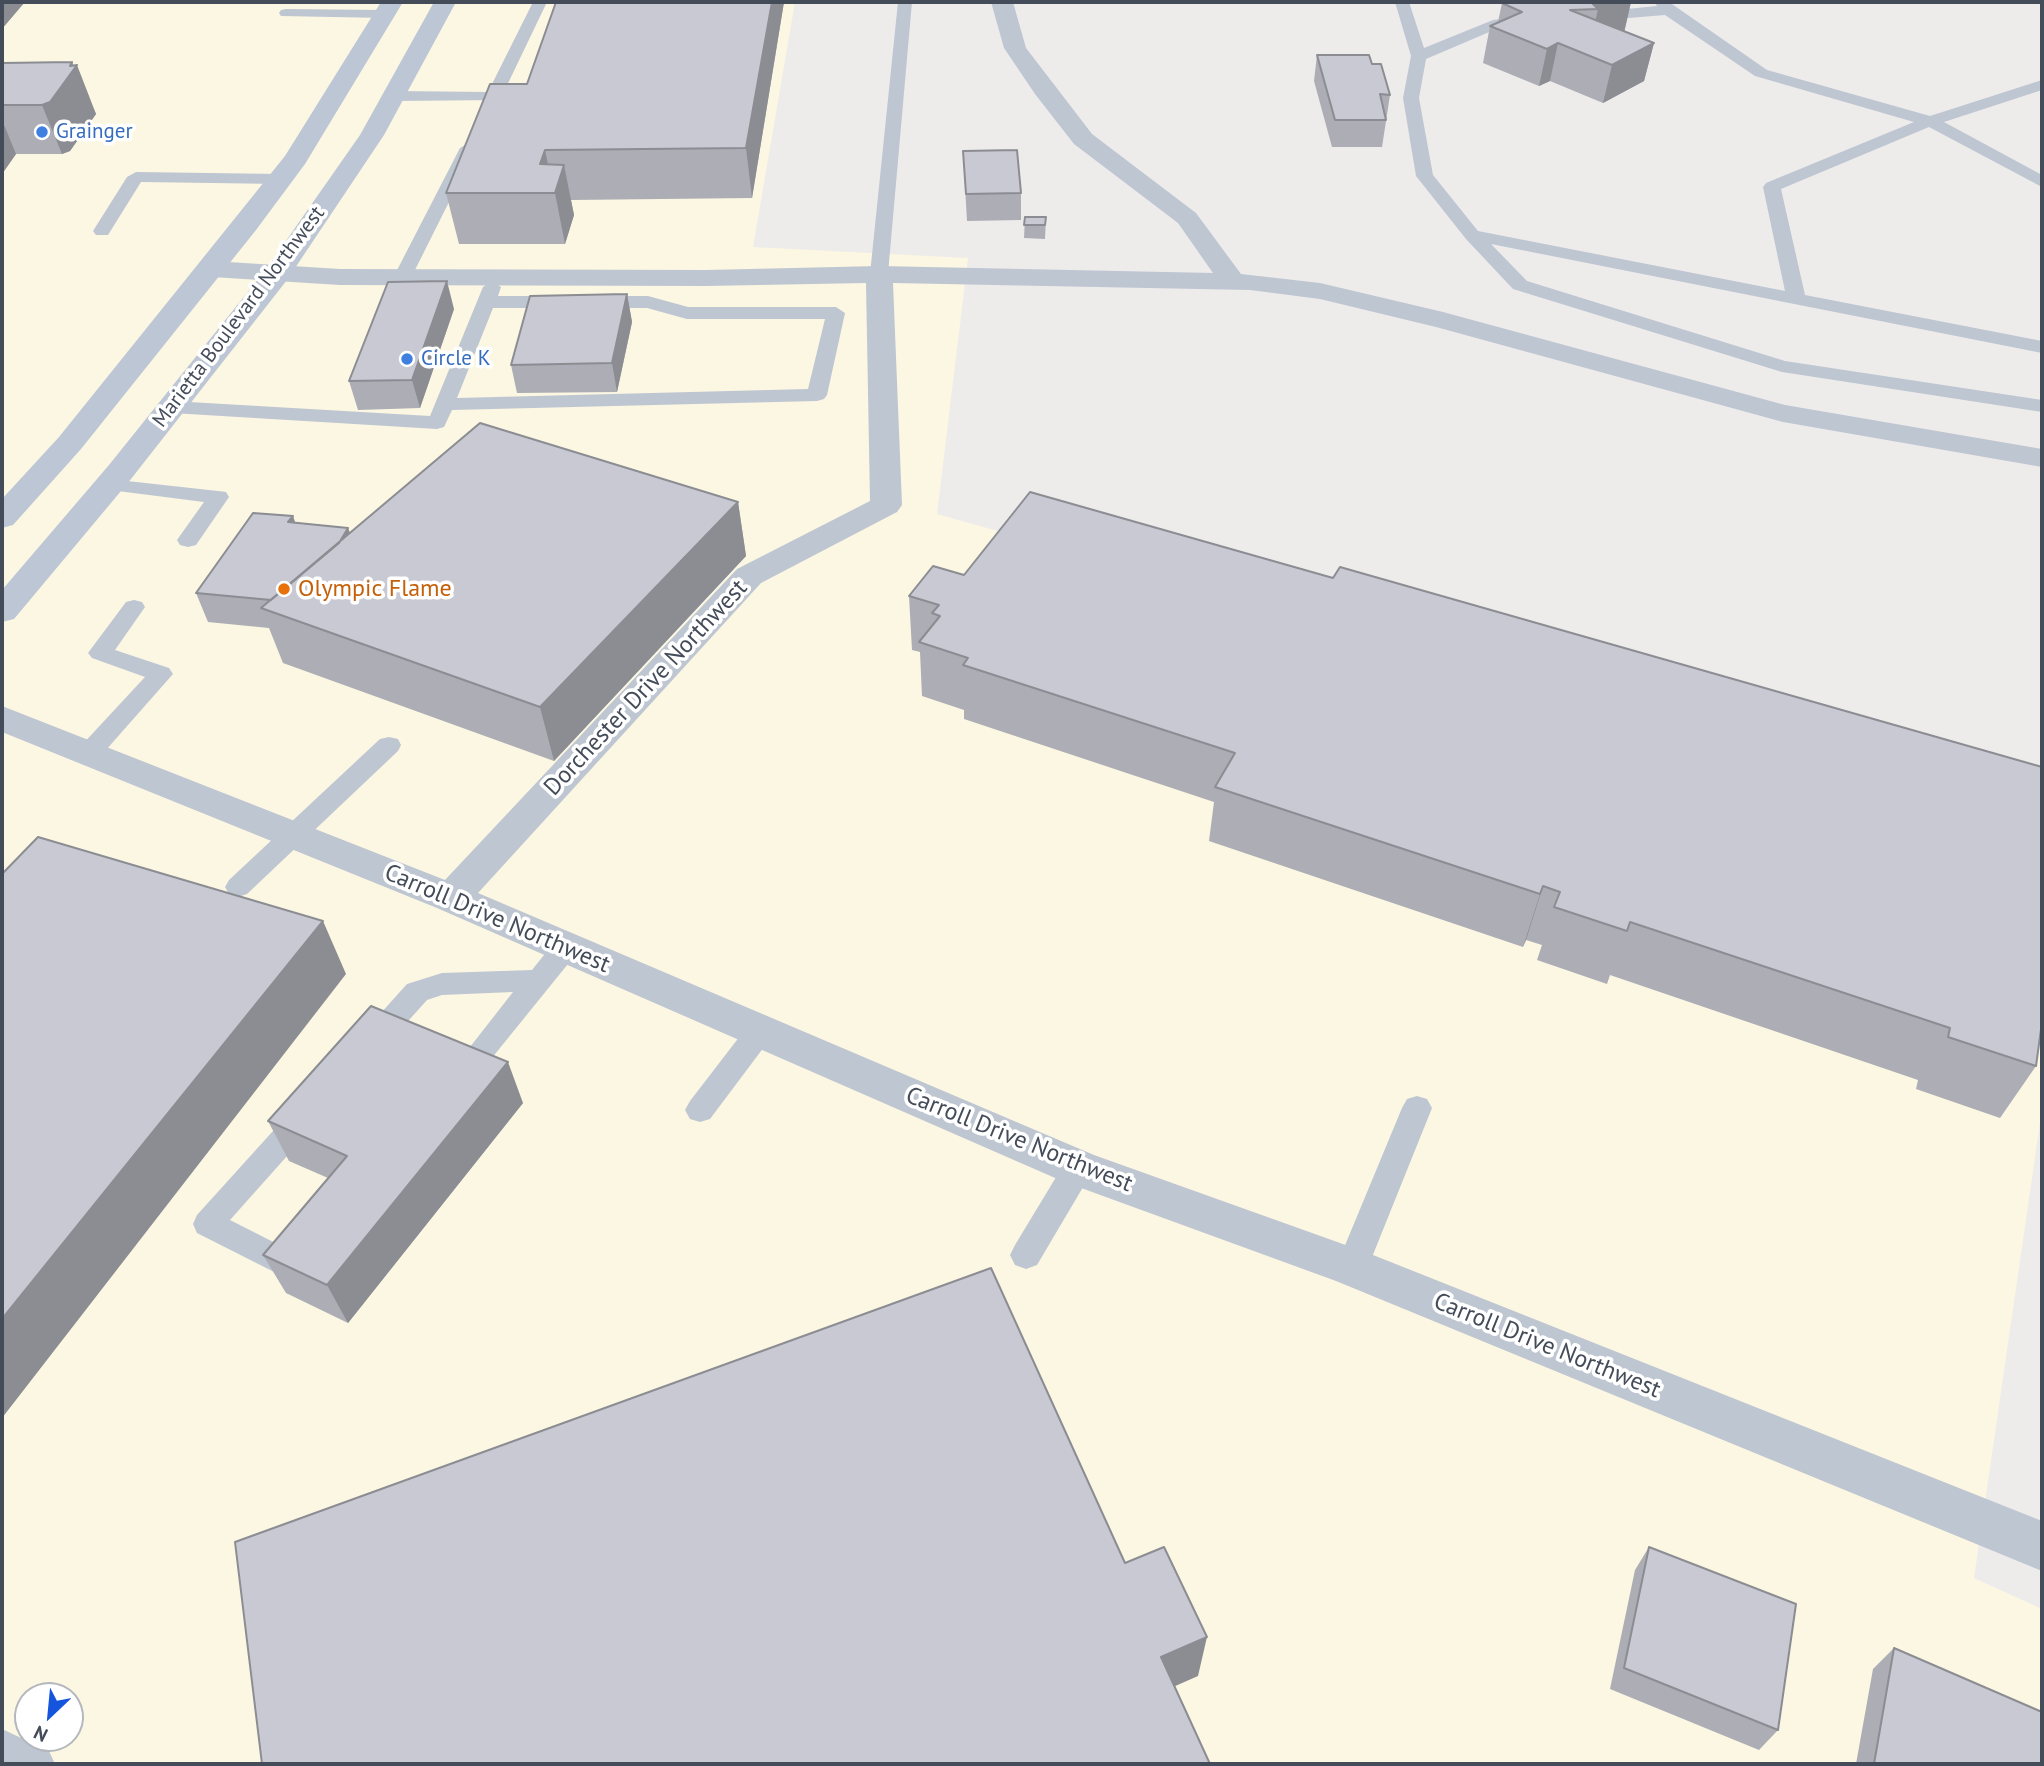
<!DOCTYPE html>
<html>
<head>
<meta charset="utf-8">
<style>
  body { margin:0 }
  #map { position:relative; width:2044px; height:1766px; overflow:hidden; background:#eeebeb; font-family:"PT Sans",sans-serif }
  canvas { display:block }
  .frame { position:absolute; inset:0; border:4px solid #444c59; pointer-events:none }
  .north { position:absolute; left:14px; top:1682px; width:70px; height:70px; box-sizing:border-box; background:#fff; border:2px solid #b4b7bd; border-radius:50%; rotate:206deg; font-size:19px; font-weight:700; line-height:28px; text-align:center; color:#444c59 }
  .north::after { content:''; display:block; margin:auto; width:24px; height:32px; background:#1555de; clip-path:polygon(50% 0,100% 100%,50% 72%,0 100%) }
</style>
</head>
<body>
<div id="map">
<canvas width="2044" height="1766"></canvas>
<div class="frame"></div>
<div class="north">N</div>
</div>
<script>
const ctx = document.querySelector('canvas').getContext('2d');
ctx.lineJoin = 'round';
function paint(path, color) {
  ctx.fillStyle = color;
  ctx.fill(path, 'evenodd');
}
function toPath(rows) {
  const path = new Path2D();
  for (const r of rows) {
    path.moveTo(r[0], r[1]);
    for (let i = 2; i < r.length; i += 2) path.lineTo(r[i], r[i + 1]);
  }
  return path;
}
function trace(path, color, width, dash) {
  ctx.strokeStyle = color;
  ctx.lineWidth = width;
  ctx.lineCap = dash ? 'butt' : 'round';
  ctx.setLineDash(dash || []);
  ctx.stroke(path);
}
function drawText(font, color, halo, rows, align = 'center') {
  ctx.font = font + ' "PT Sans",sans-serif';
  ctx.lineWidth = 7;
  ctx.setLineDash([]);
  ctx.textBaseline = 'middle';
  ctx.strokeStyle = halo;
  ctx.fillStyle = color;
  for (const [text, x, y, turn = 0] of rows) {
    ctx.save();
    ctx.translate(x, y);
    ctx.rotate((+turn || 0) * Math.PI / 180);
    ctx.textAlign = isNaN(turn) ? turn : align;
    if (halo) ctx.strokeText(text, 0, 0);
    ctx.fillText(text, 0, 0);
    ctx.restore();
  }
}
paint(toPath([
  [2,2,795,2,753,247,968,258,937,514,2042,824,2042,1109,1974,1578,2042,1609,2042,1764,2,1764],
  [28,1696,70,1696,70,1738,28,1738]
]), '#fcf7e2');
paint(toPath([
  [533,2,547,2,500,100,395,101,387,96,395,91,488,92,533,2],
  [898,2,912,2,888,274,879,280,870,274,898,2],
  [1395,2,1409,2,1424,48,1493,20,1522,16,1530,21,1522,26,1501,27,1426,59,1419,98,1433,175,1478,231,1785,291,1763,187,1766,183,1914,122,1755,76,1665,15,1592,21,1587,19,1584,16,1587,13,1657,6,1654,2,1669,2,1767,70,1930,116,2042,80,2042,90,1944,122,2042,175,2042,187,1929,127,1781,189,1805,295,2042,341,2042,353,1491,244,1527,281,1785,361,2042,400,2042,412,1782,372,1513,289,1466,239,1416,176,1403,98,1411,56,1395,2],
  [286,9,385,10,392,14,385,18,281,16,279,13,281,10,286,9],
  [468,143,476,148,409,282,395,282,393,278,460,148,468,143],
  [136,172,281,174,290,179,281,184,141,182,108,235,96,235,93,231,127,177,136,172],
  [492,281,501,287,498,296,648,296,688,307,836,307,845,313,827,395,824,399,817,401,452,410,444,427,437,429,172,413,165,411,162,407,165,403,172,401,430,416,483,287,492,281],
  [493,308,647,308,687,319,825,319,808,389,457,398,493,308],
  [109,479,218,491,226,492,229,497,196,545,188,547,180,545,177,540,204,502,102,489,98,485,102,481,109,479],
  [134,600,142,602,145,607,115,650,169,668,173,674,98,759,89,762,80,759,77,753,80,747,145,677,92,658,88,653,126,602,134,600],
  [389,737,398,739,401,745,398,751,247,894,238,897,229,894,225,887,229,880,380,739,389,737],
  [566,937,576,940,580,947,576,954,487,1064,477,1067,467,1064,463,1056,513,992,442,995,427,1000,383,1049,373,1052,363,1049,359,1041,363,1033,407,984,442,973,532,970,556,940,566,937],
  [760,1020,770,1023,774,1031,770,1039,710,1119,700,1122,690,1119,685,1110,690,1101,750,1023,760,1020],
  [1417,1096,1427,1099,1432,1108,1368,1267,1363,1277,1352,1281,1341,1277,1336,1267,1402,1108,1407,1099,1417,1096],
  [302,1107,312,1110,317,1119,312,1128,230,1220,295,1253,300,1263,295,1273,284,1277,197,1233,193,1224,197,1215,292,1110,302,1107],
  [1078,1155,1089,1159,1093,1168,1089,1177,1037,1265,1026,1269,1015,1265,1010,1255,1015,1245,1067,1159,1078,1155],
  [2,1729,49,1751,55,1764,2,1764,2,1729]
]), '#bec6d2');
paint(toPath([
  [991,2,1013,2,1026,48,1092,134,1196,213,1241,274,1320,283,1443,312,1785,405,2042,449,2042,467,1783,422,1436,327,1320,299,1250,290,893,283,902,505,897,512,761,583,478,893,1094,1155,1368,1253,2042,1521,2042,1571,1336,1281,1062,1181,437,908,2,732,2,706,445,880,737,569,870,501,866,283,706,286,340,285,212,277,203,275,199,269,203,263,212,261,340,269,706,270,879,266,1213,273,1178,223,1074,144,1035,94,1004,48,991,2]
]), '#bec6d2');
paint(toPath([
  [381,2,403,2,305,164,256,230,81,449,13,525,2,528,2,499,59,437,285,156,381,2],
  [434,2,456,2,384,135,287,280,131,479,14,619,2,622,2,590,109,465,267,268,360,135,434,2]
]), '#bdc6d5');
paint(toPath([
  [784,2,752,198,571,200,574,215,565,244,459,244,446,193,527,84],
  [1506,2,1631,2,1624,32,1654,43,1644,81,1603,103,1550,81,1539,86,1483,63,1490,26,1498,22,1502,3],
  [1317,55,1372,64,1390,95,1382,147,1332,147,1314,81],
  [72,62,96,114,70,151,62,154,16,154,2,174,2,63],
  [963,151,1021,193,1021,220,967,221],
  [1025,217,1046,217,1045,239,1024,238],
  [627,294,632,322,617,392,517,393,511,365],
  [454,309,420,408,358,410,349,381],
  [738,502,746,556,554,761,283,663,269,628,208,622,196,593,295,523,348,528,350,533],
  [933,566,2036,1066,2000,1118,1916,1089,1918,1080,1610,975,1607,984,1537,960,1542,945,1526,940,1523,947,1209,841,1214,802,964,719,964,710,922,696,920,652,912,650,909,596],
  [523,1103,348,1323,286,1293,263,1255,328,1178,289,1161,268,1121],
  [1649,1547,1778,1730,1759,1750,1610,1689,1635,1570],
  [1894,1648,2042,1764,1856,1764,1873,1669]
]), '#acadb5');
paint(toPath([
  [2,2,25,2,2,29],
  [772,2,784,2,752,198,746,148],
  [1591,2,1631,2,1624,33,1592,37,1598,9],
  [1558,43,1550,81,1539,86,1547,49],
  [1654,43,1644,81,1603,103,1612,65],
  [72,62,74,69,77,65,96,114,70,151,62,154,42,105],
  [2,120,16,154,2,174],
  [545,150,554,193,540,164],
  [564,165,574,215,565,244,555,193],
  [447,281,454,309,420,408,412,380],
  [627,294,632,322,617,392,612,363],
  [738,502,746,556,554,761,540,707],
  [293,516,303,545,288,522],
  [348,528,358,557,300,603],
  [1543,886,1526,940,1523,947,1540,894],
  [323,921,346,974,2,1418,2,1319],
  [508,1062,523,1103,348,1323,327,1285],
  [1207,1637,1198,1676,1155,1695,1161,1657]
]), '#8c8d93');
const building = toPath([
  [556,2,772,2,746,148,545,150,540,164,564,165,555,193,446,193,490,84,527,84,556,2],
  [1506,2,1591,2,1598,9,1570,10,1654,43,1612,65,1558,43,1547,49,1490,26,1522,12,1502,3,1506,2],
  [1317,55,1369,55,1372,64,1381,64,1390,95,1380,94,1386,120,1335,120,1317,55],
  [72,62,70,66,77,65,50,102,42,105,2,105,2,63,72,62],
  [1017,150,1021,193,966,194,963,151,1017,150],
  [1025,217,1046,217,1045,225,1024,225,1025,217],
  [447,281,412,380,349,381,388,282,447,281],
  [627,294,612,363,511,365,530,296,627,294],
  [480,423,738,502,540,707,261,608,480,423],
  [1030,492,1333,578,1340,567,2042,767,2042,1022,2036,1066,1948,1037,1950,1028,1630,922,1627,931,1554,907,1560,892,1543,886,1540,894,1215,787,1235,753,963,665,968,658,919,642,940,616,932,613,939,605,909,596,933,566,964,575,1030,492],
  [253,513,293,516,288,522,348,528,339,543,271,600,196,593,253,513],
  [38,837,323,921,2,1319,2,874,38,837],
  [371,1006,508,1062,327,1285,263,1255,347,1156,268,1121,371,1006],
  [991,1268,1125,1563,1164,1547,1207,1637,1161,1657,1210,1764,262,1764,235,1542,991,1268],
  [1649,1547,1796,1604,1778,1730,1624,1668,1649,1547],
  [1894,1648,2042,1712,2042,1764,1874,1764,1894,1648]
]);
paint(building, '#c8c9d2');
trace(building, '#8c8d93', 2);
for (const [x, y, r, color] of [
  [42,132,7,"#3f7fe0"],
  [407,359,7,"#3f7fe0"],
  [284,589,7,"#e8710a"]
]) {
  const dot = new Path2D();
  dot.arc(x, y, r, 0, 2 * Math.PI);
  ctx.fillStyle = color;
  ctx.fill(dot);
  trace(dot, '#fff', 2.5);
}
drawText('21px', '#366cbe', '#fff', [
  ["Grainger",56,132],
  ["Circle K",421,359]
], 'left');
drawText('21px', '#444c59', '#fff', [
  ["Marietta Boulevard Northwest",239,317,-53]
]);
drawText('24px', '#c56008', '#fff', [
  ["Olympic Flame",298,589]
], 'left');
drawText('24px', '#444c59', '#fff', [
  ["Dorchester Drive Northwest",646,688,-47],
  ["Carroll Drive Northwest",497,919,23],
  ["Carroll Drive Northwest",1019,1140,22],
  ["Carroll Drive Northwest",1547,1346,22]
]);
</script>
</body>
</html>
